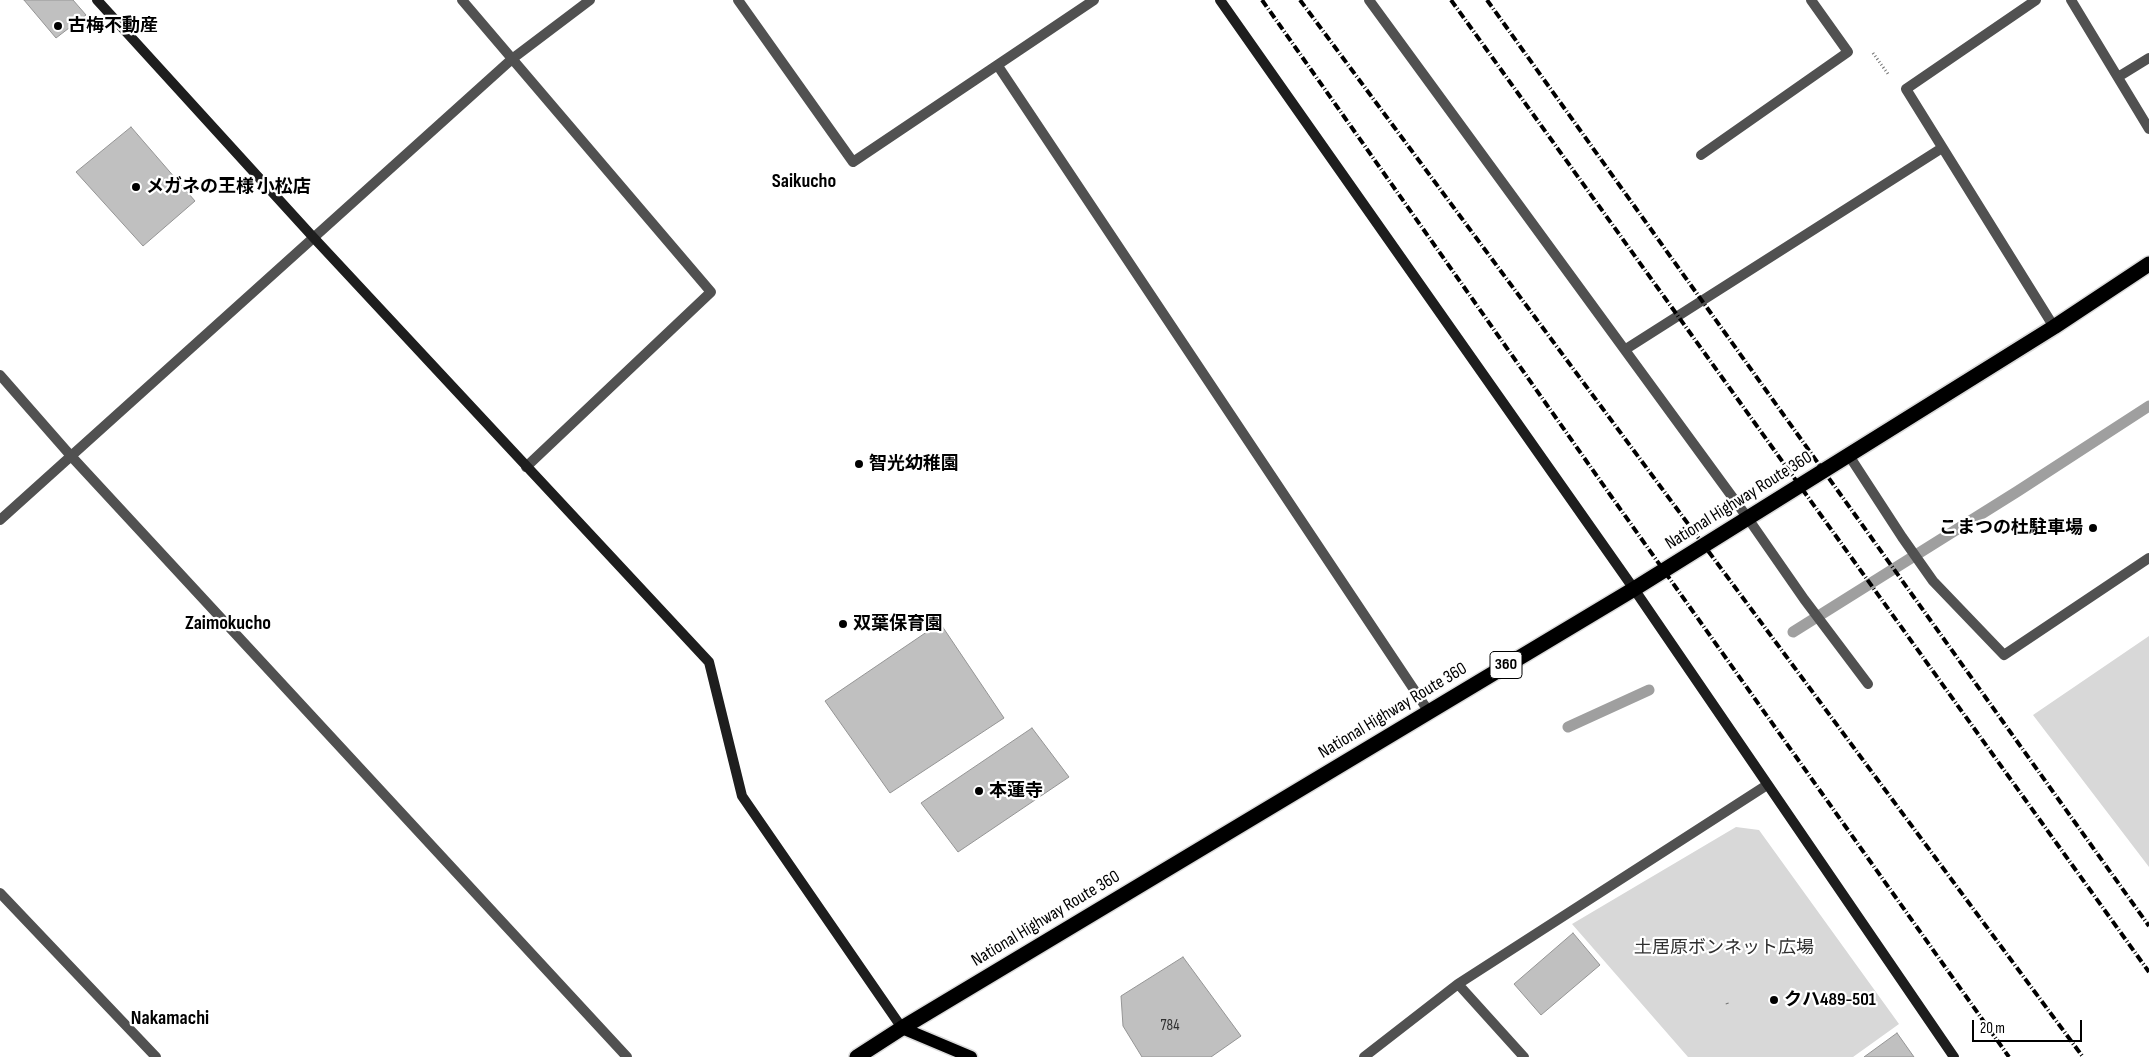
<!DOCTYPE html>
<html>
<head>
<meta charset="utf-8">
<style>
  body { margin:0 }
  #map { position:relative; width:2149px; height:1057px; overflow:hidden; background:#fff; font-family:"Sofia Sans Condensed",sans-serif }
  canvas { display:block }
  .scale { position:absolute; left:1972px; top:1020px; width:110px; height:22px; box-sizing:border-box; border:2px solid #000; border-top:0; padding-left:6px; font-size:15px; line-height:18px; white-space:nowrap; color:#000; -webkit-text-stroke:4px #fff; paint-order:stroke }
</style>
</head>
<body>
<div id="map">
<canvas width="2149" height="1057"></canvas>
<div class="scale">20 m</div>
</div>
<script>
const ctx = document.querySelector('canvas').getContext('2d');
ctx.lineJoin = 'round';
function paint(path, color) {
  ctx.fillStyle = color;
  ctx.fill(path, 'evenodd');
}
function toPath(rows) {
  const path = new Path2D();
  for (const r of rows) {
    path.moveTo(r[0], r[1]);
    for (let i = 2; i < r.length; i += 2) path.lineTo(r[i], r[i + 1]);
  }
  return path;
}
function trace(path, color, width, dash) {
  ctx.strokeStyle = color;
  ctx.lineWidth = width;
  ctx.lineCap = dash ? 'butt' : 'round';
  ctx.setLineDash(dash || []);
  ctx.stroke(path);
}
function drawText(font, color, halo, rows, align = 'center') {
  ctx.font = font + ' "Sofia Sans Condensed","Noto Sans JP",sans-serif';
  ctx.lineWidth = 4.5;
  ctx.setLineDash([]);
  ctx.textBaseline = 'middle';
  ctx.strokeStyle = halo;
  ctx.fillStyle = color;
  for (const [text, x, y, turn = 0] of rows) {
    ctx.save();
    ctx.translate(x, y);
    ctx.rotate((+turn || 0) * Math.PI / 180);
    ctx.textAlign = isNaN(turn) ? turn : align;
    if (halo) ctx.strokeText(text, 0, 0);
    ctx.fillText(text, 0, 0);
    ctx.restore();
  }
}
paint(toPath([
  [2149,636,2149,867,2033,715],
  [1736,827,1759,830,1899,1024,1853,1057,1688,1057,1572,924]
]), '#d8d8d8');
trace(toPath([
  [1793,632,2018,491,2149,406],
  [1568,727,1649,690]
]), '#9f9f9f', 11);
const building = toPath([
  [24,0,73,0,86,15,56,38,24,0],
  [131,127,195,201,143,246,76,172,131,127],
  [940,623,1004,718,890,793,825,701,940,623],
  [1032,728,1069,777,958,852,921,803,1032,728],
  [1573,933,1600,965,1541,1015,1514,984,1573,933],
  [1183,957,1241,1036,1211,1057,1142,1057,1123,1026,1121,996,1183,957],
  [1897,1033,1914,1057,1864,1057,1897,1033]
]);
paint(building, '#c0c0c0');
trace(building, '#959595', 1);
const primary = toPath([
  [902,1028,971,1057]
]);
const highway = toPath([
  [857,1057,902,1028,1634,589,2054,327,2149,264]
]);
trace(primary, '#dbdbdb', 15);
trace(highway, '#dbdbdb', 18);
trace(toPath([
  [1873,53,1888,74],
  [1727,1003,1728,1006]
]), '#737373', 3, [1, 2.5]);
trace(toPath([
  [1848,454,1902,537,1933,581,2004,655,2149,558],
  [1747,517,1804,599,1868,684]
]), '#515151', 10);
trace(toPath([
  [462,0,711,292,526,467],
  [738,0,853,162,1094,0],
  [1369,0,1747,517],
  [2036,0,1906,89,2054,327],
  [2071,0,2149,129],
  [998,66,1429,712],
  [2118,77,2149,58],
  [1701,155,1848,52,1811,0],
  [1626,349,1942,148],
  [0,375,71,456,627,1057],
  [0,520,512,59,590,0],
  [0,893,156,1057],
  [1458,984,1524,1057],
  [1364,1057,1458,984,1767,785]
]), '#515151', 10);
trace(toPath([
  [97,0,313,237,709,662,742,796,902,1028],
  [1220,0,1634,589,1954,1057]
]), '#1e1e1e', 10);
trace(primary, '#000', 12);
trace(highway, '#000', 15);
trace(toPath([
  [1262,0,1611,496,2009,1057],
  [1300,0,2083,1057],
  [1451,0,2149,972],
  [1487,0,2149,926]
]), '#000', 4, [8, 2.5, 1, 2.5]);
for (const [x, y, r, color] of [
  [58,26,5,"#000"],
  [136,187,5,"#000"],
  [859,464,5,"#000"],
  [2093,528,5,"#000"],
  [843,624,5,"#000"],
  [979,791,5,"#000"],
  [1774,1000,5,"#000"]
]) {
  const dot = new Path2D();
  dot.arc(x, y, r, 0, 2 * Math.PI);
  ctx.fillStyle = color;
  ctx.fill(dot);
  trace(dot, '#fff', 2);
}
drawText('15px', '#303030', null, [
  ["784",1170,1026]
]);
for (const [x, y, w] of [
  [1506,665,32]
]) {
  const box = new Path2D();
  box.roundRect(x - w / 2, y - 13.5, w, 27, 4);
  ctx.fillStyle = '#fff';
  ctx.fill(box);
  trace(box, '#000', 1);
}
drawText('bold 16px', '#000', null, [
  ["360",1506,665]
]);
drawText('bold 18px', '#000', '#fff', [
  ["古梅不動産",68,26],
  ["メガネの王様 小松店",146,187],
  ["智光幼稚園",869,464],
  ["こまつの杜駐車場",2083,528,"right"],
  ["双葉保育園",853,624],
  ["本蓮寺",989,791],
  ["クハ489-501",1784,1000]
], 'left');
drawText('18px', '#000', '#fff', [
  ["National Highway Route 360",1739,501,-32],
  ["National Highway Route 360",1393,711,-31],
  ["National Highway Route 360",1046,919,-31]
]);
drawText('18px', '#2f2f2f', '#fff', [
  ["土居原ボンネット広場",1724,948]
]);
drawText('bold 20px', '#000', '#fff', [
  ["Saikucho",804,182],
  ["Zaimokucho",228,624],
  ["Nakamachi",170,1019]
]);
</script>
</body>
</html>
